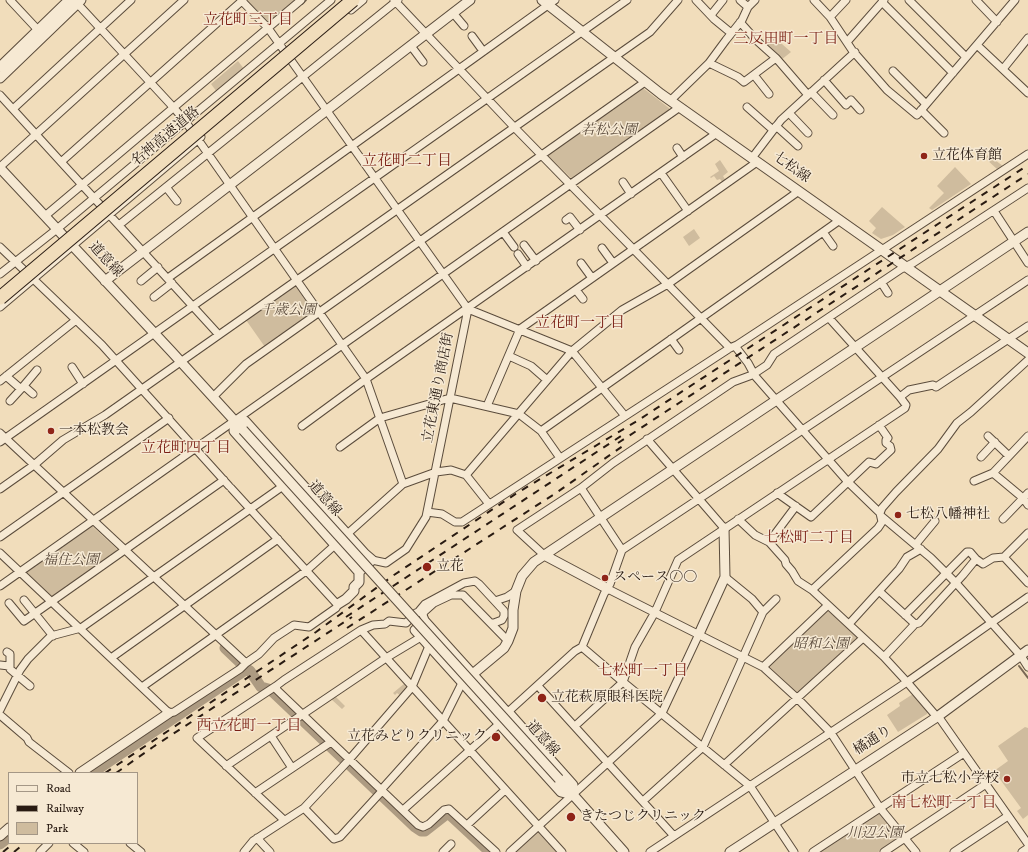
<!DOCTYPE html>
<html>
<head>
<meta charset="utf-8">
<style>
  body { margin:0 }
  #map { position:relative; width:1028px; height:852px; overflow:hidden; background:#f1ddbb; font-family:"IM FELL DW Pica",serif }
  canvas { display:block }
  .legend { position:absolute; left:8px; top:772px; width:130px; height:72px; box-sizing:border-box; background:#f6e9d3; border:1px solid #a49786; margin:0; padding:5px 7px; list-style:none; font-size:12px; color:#291b12 }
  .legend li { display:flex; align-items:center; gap:8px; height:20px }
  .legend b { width:20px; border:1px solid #a49786 }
</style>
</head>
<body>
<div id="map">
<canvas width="1028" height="852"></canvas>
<ul class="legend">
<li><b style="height:5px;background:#f6e9d3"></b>Road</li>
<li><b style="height:5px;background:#291b12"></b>Railway</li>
<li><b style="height:11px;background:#cfbc9e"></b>Park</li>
</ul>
</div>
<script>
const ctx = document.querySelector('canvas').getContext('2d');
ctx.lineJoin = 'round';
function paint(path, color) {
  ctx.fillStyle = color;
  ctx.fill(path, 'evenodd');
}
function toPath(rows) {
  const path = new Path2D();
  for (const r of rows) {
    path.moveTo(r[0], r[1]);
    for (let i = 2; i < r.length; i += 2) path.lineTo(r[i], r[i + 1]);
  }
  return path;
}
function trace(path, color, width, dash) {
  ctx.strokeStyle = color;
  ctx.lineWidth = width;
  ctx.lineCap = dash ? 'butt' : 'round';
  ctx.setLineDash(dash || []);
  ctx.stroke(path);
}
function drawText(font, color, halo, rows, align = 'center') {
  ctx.font = font + ' "IM FELL DW Pica","Noto Serif JP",serif';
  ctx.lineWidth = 3;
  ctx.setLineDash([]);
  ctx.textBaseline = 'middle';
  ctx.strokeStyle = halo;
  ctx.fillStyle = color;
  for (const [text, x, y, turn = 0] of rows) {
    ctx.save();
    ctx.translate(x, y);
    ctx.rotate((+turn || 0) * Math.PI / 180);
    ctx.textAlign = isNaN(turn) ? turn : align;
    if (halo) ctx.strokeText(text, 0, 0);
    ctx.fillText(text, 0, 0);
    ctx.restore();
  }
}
paint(toPath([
  [246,0,297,0,269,24],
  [773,36,791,52,781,60,763,44],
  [238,61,244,69,217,92,211,84],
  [643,88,669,108,669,110,571,178,548,156,548,153],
  [988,155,1003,166,998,170,985,158],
  [720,160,728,172,723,176,726,181,723,183,720,179,717,180,714,176,711,178,710,177,719,171,715,164],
  [955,167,971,184,932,210,929,208,944,193,937,186],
  [882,207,905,227,893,235,881,239,872,233,876,228,869,221],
  [694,229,700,238,689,246,683,237],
  [295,285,297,285,315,310,314,313,265,347,246,320],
  [88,526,92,526,117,549,116,552,54,597,50,597,25,574,26,571],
  [825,611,828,611,858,636,858,639,801,692,797,692,770,667,770,664],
  [405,683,408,686,407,689,401,696,397,693,395,695,393,693],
  [913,694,928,710,927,714,898,732,887,715,900,706,899,703],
  [335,696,345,706,342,709,331,699],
  [1025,727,1028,728,1028,815,1023,819,1017,811,1021,808,994,771,1008,761,998,746],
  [880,812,899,835,898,839,878,852,817,852],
  [536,831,540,831,558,852,513,852]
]), '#cfbc9e');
trace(toPath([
  [302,4,306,0],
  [1019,666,1028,678]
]), '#786855', 2);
trace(toPath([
  [225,648,247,669],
  [92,773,247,669,250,671,261,687,268,689,273,692,415,827,421,831,425,831,448,813,490,852],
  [0,844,9,837]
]), '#ad9b82', 11);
const minor = toPath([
  [10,0,38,30],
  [241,0,268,28,468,309,572,351,625,416],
  [394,0,514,127,730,348],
  [696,0,714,19,731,33],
  [740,0,748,7],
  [814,0,830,17,852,50,887,90,917,115,1015,0],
  [909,0,966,57],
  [976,0,997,22],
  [75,1,174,108,185,121,366,379,403,484],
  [882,2,953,73],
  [351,10,363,0],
  [453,13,464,26],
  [711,15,723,0],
  [830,17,846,0],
  [740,22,756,40,776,58,808,95],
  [472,36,483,51],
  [847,42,884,0],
  [977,45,1028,93],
  [411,46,423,62],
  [709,63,738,77,744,82,776,58],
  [1003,69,1028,38],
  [893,71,926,104],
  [754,75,769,94],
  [824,80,846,105,851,100,860,110],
  [811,92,833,115],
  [0,95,219,335],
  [671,100,709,63,726,40,742,20,748,7,755,0],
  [747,107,773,130],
  [13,109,131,0],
  [921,110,944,133],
  [789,113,808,133],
  [776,126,798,146],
  [677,148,683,157],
  [752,158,781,120,855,52],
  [61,162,243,0],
  [0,167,184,0],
  [661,173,688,211],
  [623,182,631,194],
  [166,187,177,201],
  [994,211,1028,263],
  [45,216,301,0],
  [566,220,570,217,580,230],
  [119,225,398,0],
  [503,232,514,247],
  [823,232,833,246],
  [524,245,536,261],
  [0,247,102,345,229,486],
  [602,248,613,263],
  [518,254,527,267],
  [581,263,592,278],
  [0,274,57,229,331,0],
  [168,278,555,0],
  [141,281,158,267],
  [881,282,888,293],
  [576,290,583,299],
  [154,297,172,283],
  [0,307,201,137],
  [829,318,900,397],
  [671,339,679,350],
  [735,346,748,363,755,376,848,482,880,513],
  [509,356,531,366,547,380],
  [72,367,83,384],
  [6,376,21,389,37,370],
  [0,381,76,320],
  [24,386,33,394],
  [213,397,246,364,645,82],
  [10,401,21,389],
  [487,406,520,329,757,162],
  [302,426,366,379,717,133],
  [541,431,840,220],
  [0,433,246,663],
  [988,436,1009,456],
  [647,439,724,528],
  [0,442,627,0],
  [340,447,380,418,450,398,519,414,541,431,560,458],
  [981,457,995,442],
  [993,473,1023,498,1028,505],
  [466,475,572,351,622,310,668,284,799,191],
  [974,481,993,473,1028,436],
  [581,488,622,550],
  [0,489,34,465,63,440,105,415,650,32,678,0],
  [777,493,811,517,869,462,876,464,891,450,890,446,886,443,886,440,888,438,879,425],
  [427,512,442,514,455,522,462,522,730,348,737,345,1028,154],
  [881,516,931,558,956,583,1021,656,1028,667],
  [738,519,755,535,769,542,785,560,786,564,792,571,798,581,812,590],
  [1003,519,1028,493],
  [0,537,169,418],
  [769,542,796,506],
  [916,544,935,521],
  [0,553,169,713,174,712,240,669,246,663,259,654,274,638,294,625,309,627,336,608,338,604,335,602,231,488],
  [544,555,517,530,581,488,613,463,733,382,752,375,767,365,774,354,901,269,913,263,1028,188],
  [1004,557,1028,583],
  [372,560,386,563,406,549,426,517,468,309],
  [0,586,680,107],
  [608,589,763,667,798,699,831,733,880,808,916,852],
  [879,591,915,624,919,623,963,575,976,559],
  [24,600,53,636],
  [495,601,507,597,516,591],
  [9,603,24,621,224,480],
  [763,612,776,599],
  [416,613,406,623,389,621,385,624,373,625,361,630,284,680,276,686,277,690,418,825,423,827,429,824,444,810,449,809,496,852],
  [905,615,967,552,970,552,976,559,983,564,993,558,1004,557,1028,533],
  [415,616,425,604,464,583,475,581,479,584,504,611,504,616,502,620,494,623,491,623],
  [849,624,899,569,907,557,921,549],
  [361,630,562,852],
  [508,641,463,595,451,595,434,603,424,612,423,615,425,620,508,712,575,651,582,647,604,594,610,584,622,550,1028,280],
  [582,647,623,682,750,786,794,852],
  [7,652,10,654,10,669,30,686],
  [884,657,915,624],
  [111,658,278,539],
  [0,665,9,666],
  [763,667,828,605],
  [276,686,197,738,284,820],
  [538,686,674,836],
  [142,687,306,571,403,484,436,472,451,470,466,475,489,504],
  [0,710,20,670,28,659,51,636,81,628,283,486],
  [0,715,27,738,29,742,69,773],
  [938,716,1028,844],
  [937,717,907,682,884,657,812,590,878,528,882,522,880,513,882,508,896,492,938,449,957,423,971,412,1028,360],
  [575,726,623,682,635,647,655,612,678,560,905,408,906,405,900,397,909,390,933,385,936,387,1028,326],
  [271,736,292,768],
  [724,765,863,638],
  [226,766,386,658,421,637],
  [381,790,443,721,462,683],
  [255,793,331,742],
  [643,801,703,747,763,612,752,599,725,577],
  [304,808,334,839,340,837,382,791],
  [403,810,499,724],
  [467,825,505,790],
  [257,838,270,852],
  [73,843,84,852],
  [130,843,141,852],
  [40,852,49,843],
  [244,852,253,841,304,808,348,761,412,687,429,646,431,643],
  [443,852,451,844],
  [510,852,662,713,699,634],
  [650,852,907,682,1028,597],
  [813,852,964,753],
  [884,852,986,784],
  [954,852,1008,816],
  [1022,852,1028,848]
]);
const tertiary = toPath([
  [542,0,661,94,1028,353],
  [0,67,69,0],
  [0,78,81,0],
  [0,168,171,351,243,430],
  [105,281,470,0],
  [235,421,245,421,365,554,372,560,359,572,359,582,354,587,354,591,346,599,338,604],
  [235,421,234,431,359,572],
  [544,555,608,589],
  [415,630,561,792,573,795],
  [699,634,725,577,724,528],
  [462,683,504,648,508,641,513,628,513,610,516,591,522,576,534,562,1028,232],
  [508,712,573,785,573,795],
  [80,773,169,713],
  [559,779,624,852],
  [0,836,9,828],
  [730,852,937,717,1028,650]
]);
trace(minor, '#5b4c3c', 9);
trace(tertiary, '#5b4c3c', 11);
trace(minor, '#f6e9d3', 7);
trace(tertiary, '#f6e9d3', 9);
trace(toPath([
  [618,443,1028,174],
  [346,617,621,436],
  [347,628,556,493,627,443],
  [105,773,316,632,394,575,517,493,637,421,1028,165],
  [116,773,153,747,352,617],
  [3,852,14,843],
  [14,852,25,843]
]), '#291b12', 2, [7, 7]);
const tertiaryBridge = toPath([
  [243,430,559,779]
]);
const motorwayBridge = toPath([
  [0,298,353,0]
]);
trace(tertiaryBridge, '#5b4c3c', 11, []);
trace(motorwayBridge, '#291b12', 15, []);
trace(tertiaryBridge, '#f6e9d3', 9);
trace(motorwayBridge, '#f1ddbb', 13);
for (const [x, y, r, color] of [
  [924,156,4,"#8f2418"],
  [51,431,4,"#8f2418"],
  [898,515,4,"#8f2418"],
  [427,567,5,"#8f2418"],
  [605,578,4,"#8f2418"],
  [542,698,5,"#8f2418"],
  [496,737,5,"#8f2418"],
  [1007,779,4,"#8f2418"],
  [571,817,5,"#8f2418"]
]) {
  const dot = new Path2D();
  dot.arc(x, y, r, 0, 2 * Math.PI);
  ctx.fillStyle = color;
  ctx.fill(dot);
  trace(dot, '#f6e9d3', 1.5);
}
drawText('italic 14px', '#5b4b3c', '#f6e9d3', [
  ["若松公園",609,131],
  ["千歳公園",288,311],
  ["福住公園",71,561],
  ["昭和公園",821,645],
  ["川辺公園",875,834]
]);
drawText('14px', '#291b12', '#f6e9d3', [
  ["名神高速道路",166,137,-40],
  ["七松線",791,168,35],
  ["道意線",105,260,47],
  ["立花東通り商店街",439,388,-79],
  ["道意線",324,499,48],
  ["道意線",542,739,48],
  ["橘通り",873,741,-33]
]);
drawText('14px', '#291b12', '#f6e9d3', [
  ["立花体育館",932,156],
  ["一本松教会",59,431],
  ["七松八幡神社",906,515],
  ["立花",436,567],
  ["スペース○○",613,578],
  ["立花萩原眼科医院",551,698],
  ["立花みどりクリニック",487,737,"right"],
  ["市立七松小学校",999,779,"right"],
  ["きたつじクリニック",580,817]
], 'left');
drawText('15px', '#7a1f14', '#f6e9d3', [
  ["立花町三丁目",248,21],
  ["三反田町一丁目",786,40],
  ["立花町二丁目",407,162],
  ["立花町一丁目",580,324],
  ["立花町四丁目",186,449],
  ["七松町二丁目",809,539],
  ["七松町一丁目",643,672],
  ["西立花町一丁目",249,727],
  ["南七松町一丁目",944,804]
]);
</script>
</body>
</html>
